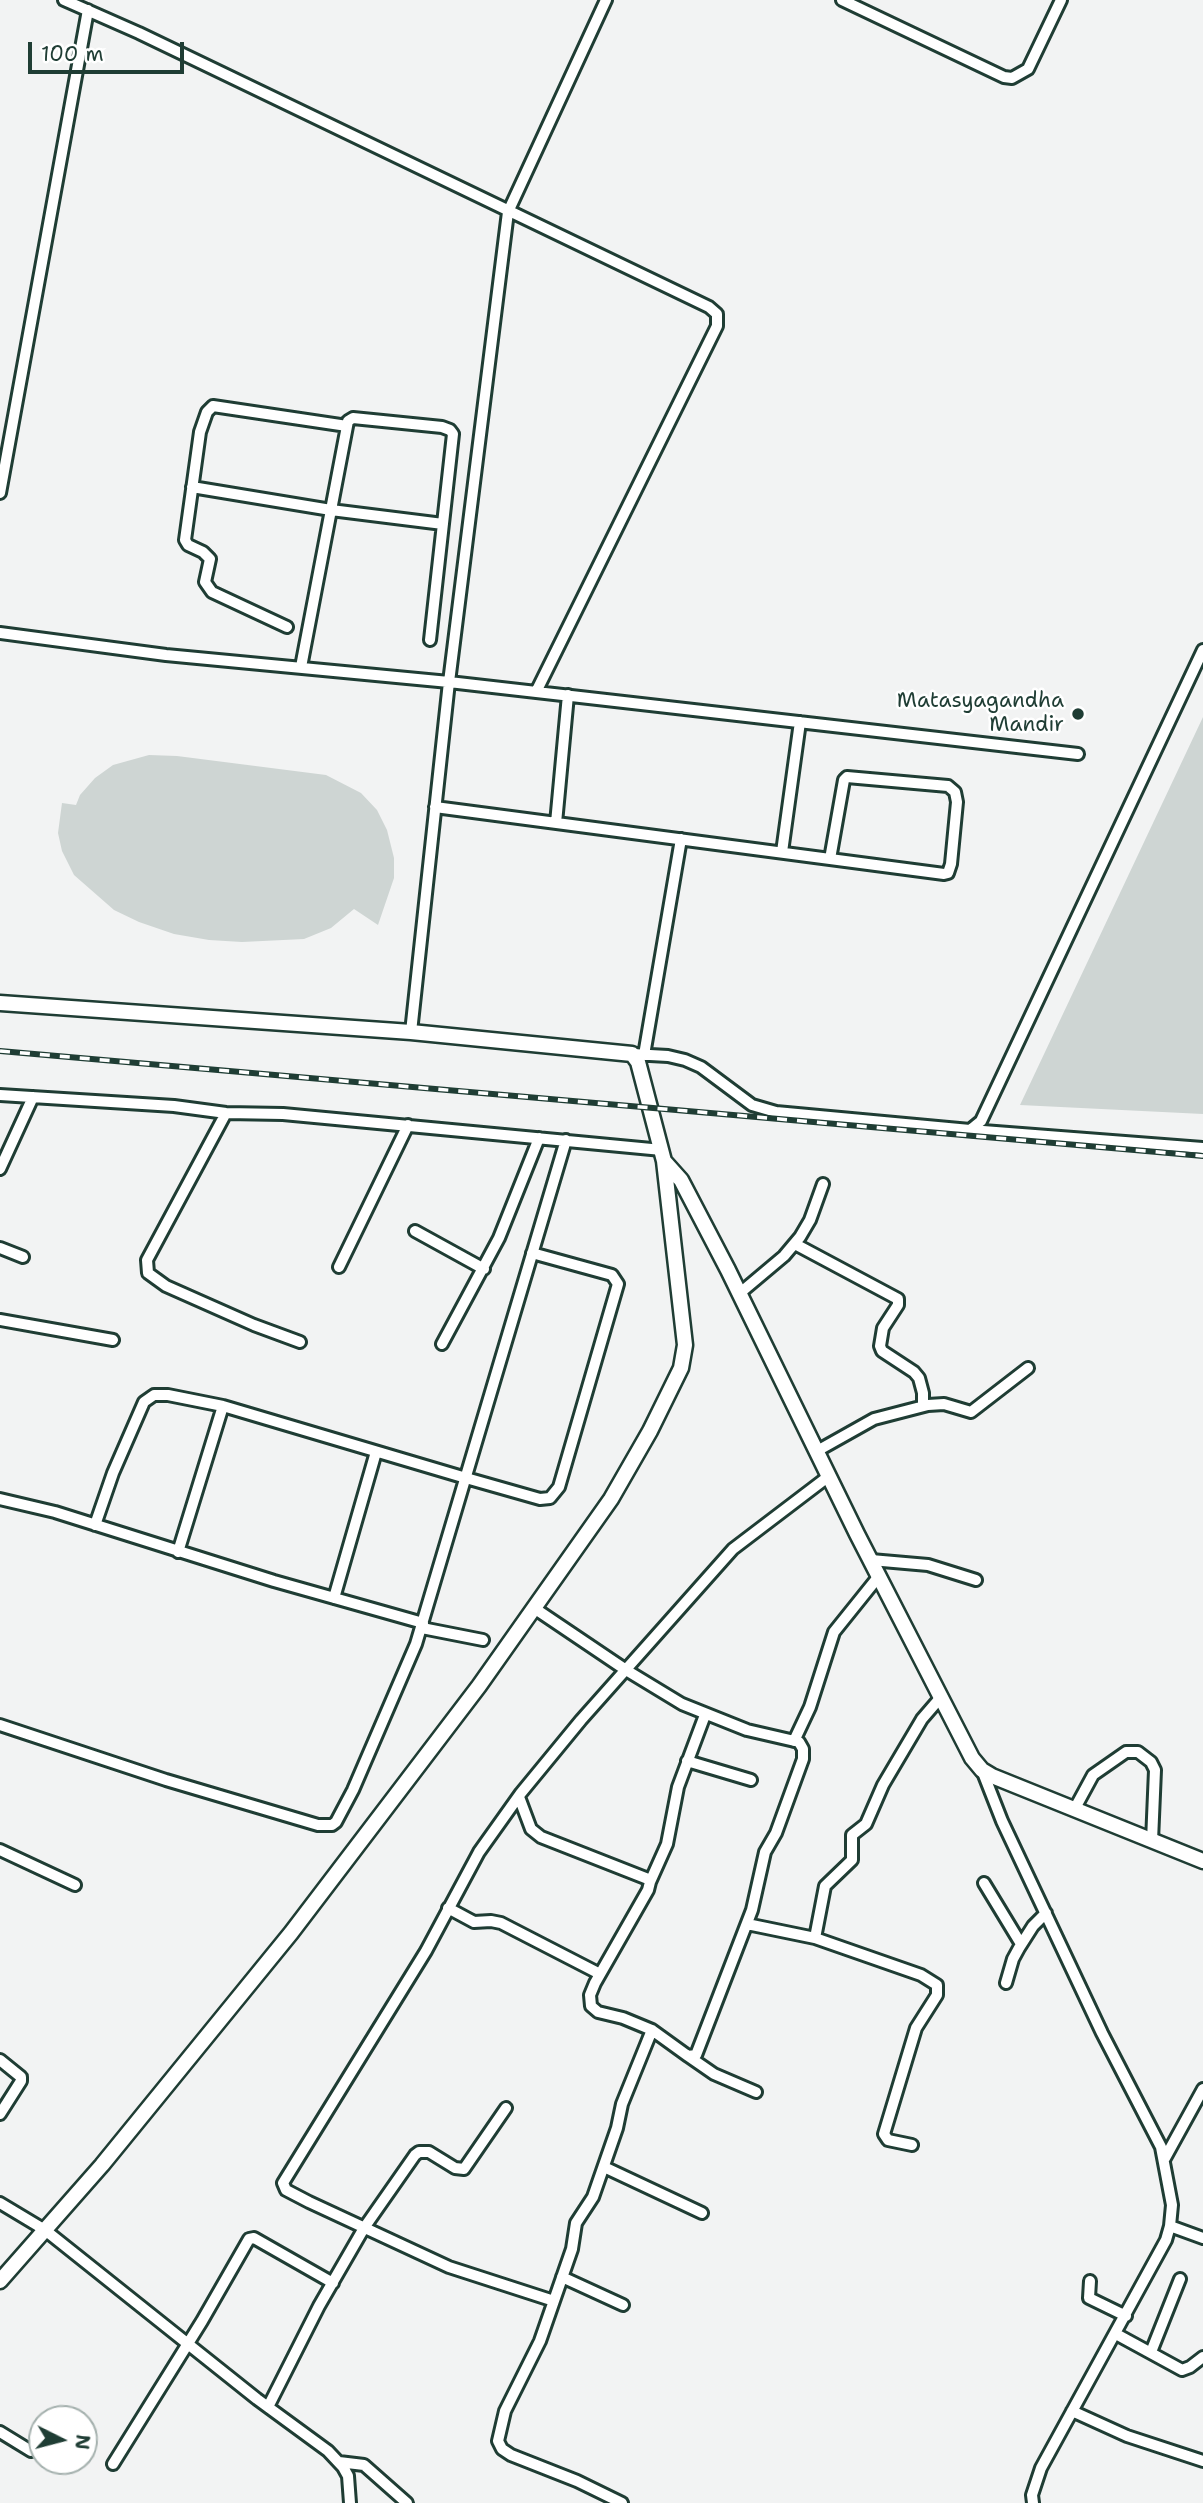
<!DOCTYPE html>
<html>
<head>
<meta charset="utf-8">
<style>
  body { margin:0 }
  #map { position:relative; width:1203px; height:2503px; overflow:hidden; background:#f2f3f3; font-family:"Shantell Sans",sans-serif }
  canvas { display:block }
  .north { position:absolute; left:28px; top:2405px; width:70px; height:70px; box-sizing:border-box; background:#fff; border:2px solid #a5b1ae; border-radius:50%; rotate:96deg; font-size:19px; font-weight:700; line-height:28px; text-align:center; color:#1f3d34 }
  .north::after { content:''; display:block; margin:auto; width:24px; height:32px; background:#1f3d34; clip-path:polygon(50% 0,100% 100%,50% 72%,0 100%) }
  .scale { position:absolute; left:28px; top:42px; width:156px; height:32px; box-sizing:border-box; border:4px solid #1f3d34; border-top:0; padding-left:9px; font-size:21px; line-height:24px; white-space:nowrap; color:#1f3d34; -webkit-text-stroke:5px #fff; paint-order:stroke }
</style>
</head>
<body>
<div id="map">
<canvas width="1203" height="2503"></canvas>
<div class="north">N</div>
<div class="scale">100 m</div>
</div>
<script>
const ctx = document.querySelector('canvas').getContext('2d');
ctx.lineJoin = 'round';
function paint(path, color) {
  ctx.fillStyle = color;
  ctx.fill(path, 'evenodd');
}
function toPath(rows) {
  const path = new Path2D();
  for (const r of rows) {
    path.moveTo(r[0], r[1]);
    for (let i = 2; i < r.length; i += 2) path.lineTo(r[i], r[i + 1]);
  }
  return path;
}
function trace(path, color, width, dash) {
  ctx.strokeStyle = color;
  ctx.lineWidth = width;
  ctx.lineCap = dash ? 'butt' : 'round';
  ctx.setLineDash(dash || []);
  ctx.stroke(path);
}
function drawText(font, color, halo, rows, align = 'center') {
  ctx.font = font + ' "Shantell Sans",sans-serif';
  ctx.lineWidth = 5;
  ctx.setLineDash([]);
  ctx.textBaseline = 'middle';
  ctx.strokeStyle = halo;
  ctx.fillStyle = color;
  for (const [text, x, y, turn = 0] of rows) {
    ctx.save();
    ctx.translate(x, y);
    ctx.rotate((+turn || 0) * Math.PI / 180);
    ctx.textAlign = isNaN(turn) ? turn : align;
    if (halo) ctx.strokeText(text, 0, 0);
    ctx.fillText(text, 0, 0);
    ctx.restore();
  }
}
paint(toPath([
  [1203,717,1203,1114,1020,1105],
  [149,755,177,756,326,775,361,793,377,810,387,830,394,858,394,878,378,925,354,909,331,928,304,939,242,942,209,940,174,934,139,922,114,910,74,875,62,851,58,833,62,803,76,805,80,795,95,778,113,765]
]), '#ced5d3');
const minor = toPath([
  [64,0,139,33,709,307,717,314,717,326,536,692],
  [842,0,1004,77,1012,78,1028,69,1061,0],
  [192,487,331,510,443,524],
  [0,493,88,10],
  [287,627,212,592,205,582,210,559,203,552,188,545,185,540,200,432,207,412,213,406,347,426],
  [0,633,166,655,449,682,508,212,606,0],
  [301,667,348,421,353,418,442,427,450,430,453,434,430,640],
  [435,807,944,874,948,873,951,864,957,802,955,792,948,786,847,777,844,780,830,859],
  [556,823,568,695],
  [782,852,800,722],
  [411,1032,449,682,1078,754],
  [632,1054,668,1056,685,1060,701,1067,752,1105,776,1112,970,1130,1203,1148],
  [644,1055,681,839],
  [0,1095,174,1106,226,1113,283,1114,662,1150],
  [226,1113,147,1260,148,1273,166,1286,254,1325,300,1342],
  [970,1130,981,1121,1203,650],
  [0,1169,33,1097],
  [415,1231,484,1269],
  [795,1244,898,1299,898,1305,883,1328,880,1346,882,1351,914,1372,919,1378,923,1393,923,1406],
  [0,1248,23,1257],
  [339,1267,408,1125],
  [740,1293,784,1256,800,1237,810,1220,823,1184],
  [0,1320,113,1340],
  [442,1344,499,1238,539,1138],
  [817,1451,874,1419,928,1405,944,1404,971,1412,1028,1368],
  [0,1499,55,1512,274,1581,423,1623],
  [95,1525,113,1473,144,1402,154,1395,168,1395,223,1406,466,1478,540,1499,550,1498,559,1487,618,1284,612,1275,532,1253],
  [178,1552,223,1406],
  [871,1560,928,1565,976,1580],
  [334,1598,376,1452],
  [422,1628,483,1640],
  [0,1725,166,1780,318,1825,332,1825,336,1822,353,1790,416,1644,566,1140],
  [794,1741,810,1707,834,1632,879,1576],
  [687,1761,751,1780],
  [982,1770,1002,1821,1102,2033,1161,2147,1172,2205,1170,2226,1166,2240,1041,2468,1032,2495,1033,2503],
  [519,1797,531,1829,541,1837,648,1879,650,1882,648,1890,595,1983,590,1995,591,2006,598,2012,623,2018,652,2030,688,2056,696,2055,752,1910,765,1852,776,1833,803,1759,803,1749,799,1742,747,1730,682,1704,626,1670,534,1608],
  [1074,1810,1093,1775,1126,1752,1138,1752,1151,1762,1155,1770,1152,1841],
  [0,1850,75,1885],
  [650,1882,667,1844,678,1787,705,1715],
  [984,1883,1021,1944],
  [448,1908,474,1922,491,1921,501,1923,600,1974],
  [747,1924,815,1938,921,1975,937,1985,937,1995,916,2028,884,2134,888,2140,912,2145],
  [815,1938,825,1886,852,1860,852,1835,866,1824,883,1785,922,1719,941,1697],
  [1006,1983,1013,1959,1019,1948,1033,1926,1046,1913],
  [688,2056,714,2074,756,2092],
  [0,2060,21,2077,21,2081,0,2114],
  [1165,2158,1203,2089],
  [604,2167,702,2213],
  [0,2203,45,2230,257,2399,328,2451,343,2467,348,2476,350,2503],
  [1170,2226,1203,2238],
  [562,2277,623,2305],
  [1090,2281,1089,2298,1126,2316],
  [554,2301,449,2267,309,2202,286,2190,283,2183,426,1951,479,1852,521,1793,581,1720,733,1549,829,1476],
  [1116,2334,1182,2370,1190,2367,1203,2357],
  [1151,2352,1180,2279],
  [268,2407,319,2306,364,2228,415,2155,419,2152,429,2152,455,2168,464,2169,506,2108],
  [1072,2411,1127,2436,1203,2461],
  [0,2432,31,2451],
  [339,2462,364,2465,407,2503],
  [113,2464,202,2321,249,2239,254,2238,333,2283],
  [622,2503,577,2481,511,2455,502,2449,498,2441,505,2411,540,2341,572,2249,576,2223,593,2197,617,2128,622,2104,652,2030]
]);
const major = toPath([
  [0,1003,411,1032,632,1054,638,1062,664,1161,685,1345,681,1368,650,1431,611,1499,479,1686,291,1933,102,2165,0,2281],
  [664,1161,681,1180,728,1270,857,1534,972,1758,982,1770,992,1776,1203,1861]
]);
trace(minor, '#1f3d34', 16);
trace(major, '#1f3d34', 19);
trace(minor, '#fff', 10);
trace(major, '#fff', 14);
const rail = toPath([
  [0,1051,1203,1156]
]);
trace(rail, '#1f3d34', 6);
trace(rail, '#fff', 3.5, [10]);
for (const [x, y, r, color] of [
  [1078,714,7,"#1f3d34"]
]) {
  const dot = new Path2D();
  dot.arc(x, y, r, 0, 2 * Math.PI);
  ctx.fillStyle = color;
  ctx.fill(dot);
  trace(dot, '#fff', 2.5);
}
drawText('21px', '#1f3d34', '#fff', [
  ["Matasyagandha",1064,702],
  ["Mandir",1064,726]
], 'right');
</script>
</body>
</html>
